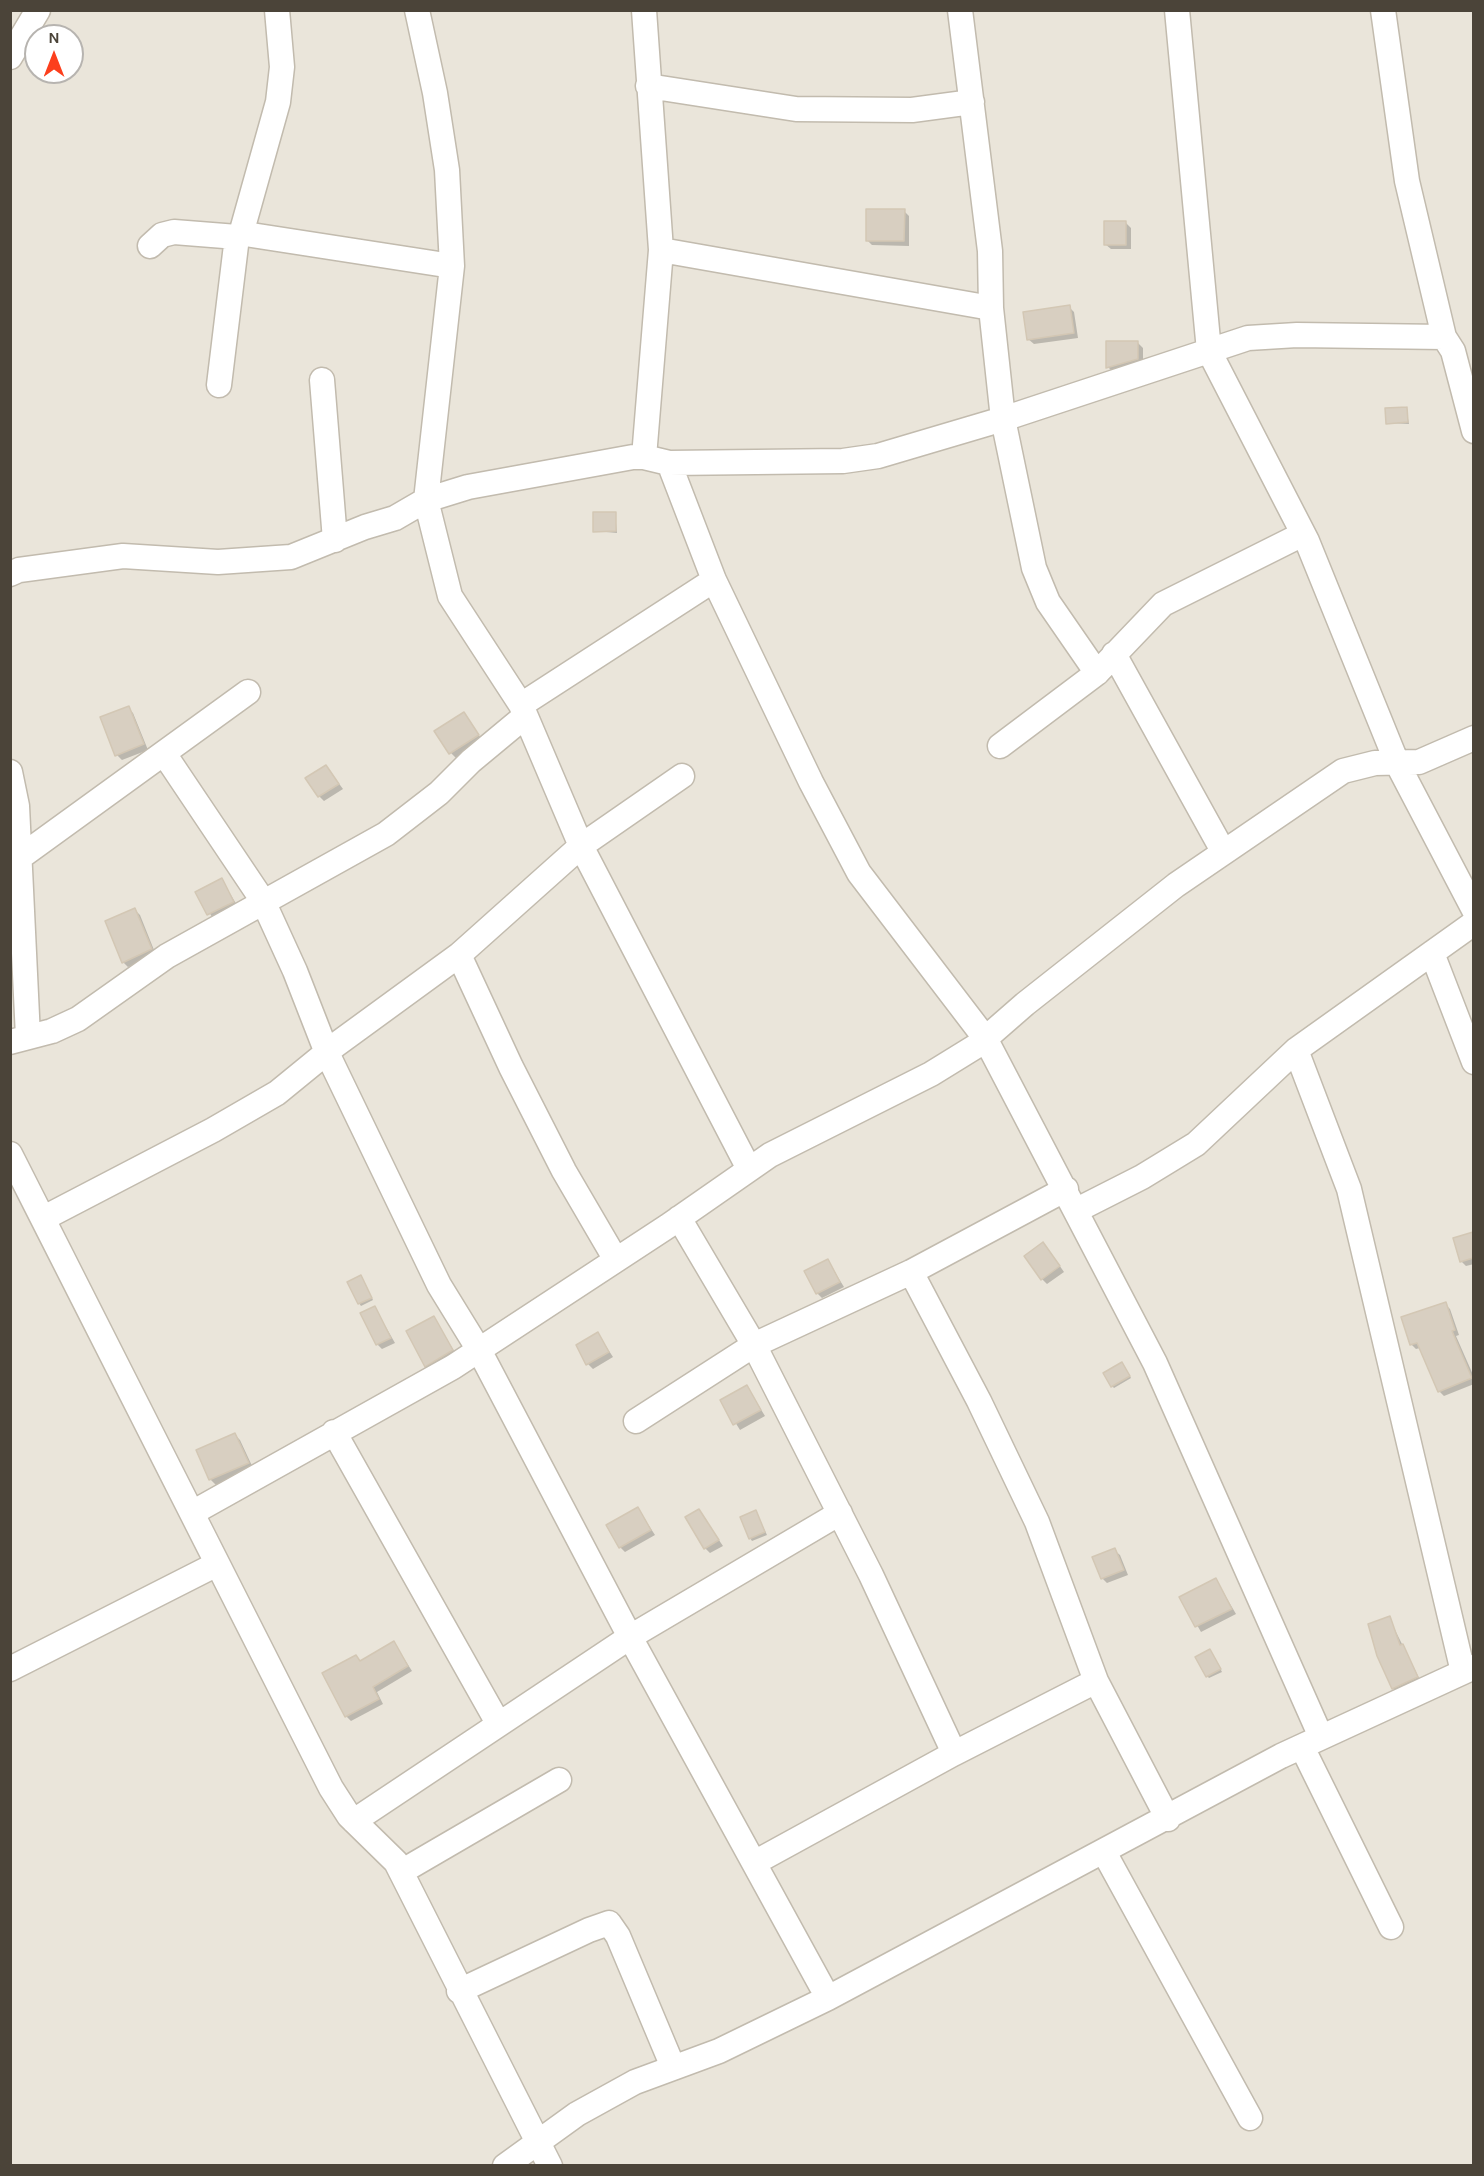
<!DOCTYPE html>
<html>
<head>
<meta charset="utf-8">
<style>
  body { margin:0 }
  #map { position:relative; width:1484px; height:2176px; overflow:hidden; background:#f6f3ec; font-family:Karla,sans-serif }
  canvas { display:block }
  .frame { position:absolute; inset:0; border:12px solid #4b4439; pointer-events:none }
  .north { position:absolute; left:24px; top:24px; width:60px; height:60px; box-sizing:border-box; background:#fff; border:2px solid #b7b4b0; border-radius:50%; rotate:0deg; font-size:16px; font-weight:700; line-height:24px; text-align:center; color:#4b4439 }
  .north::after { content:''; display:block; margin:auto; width:21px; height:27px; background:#fc3f1d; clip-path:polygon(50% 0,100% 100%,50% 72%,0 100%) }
</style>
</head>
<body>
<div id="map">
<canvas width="1484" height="2176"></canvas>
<div class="frame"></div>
<div class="north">N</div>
</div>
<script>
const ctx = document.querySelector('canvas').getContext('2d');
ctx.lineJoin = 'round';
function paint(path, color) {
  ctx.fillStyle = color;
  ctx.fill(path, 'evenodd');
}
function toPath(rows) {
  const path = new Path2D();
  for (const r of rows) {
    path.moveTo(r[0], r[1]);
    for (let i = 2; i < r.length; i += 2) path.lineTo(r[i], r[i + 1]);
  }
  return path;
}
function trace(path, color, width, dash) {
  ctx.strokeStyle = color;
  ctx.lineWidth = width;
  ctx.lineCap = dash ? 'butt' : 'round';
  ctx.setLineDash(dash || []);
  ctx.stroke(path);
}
paint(toPath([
  [11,11,1473,11,1473,2165,11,2165],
  [36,36,72,36,72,72,36,72]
]), '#eae5da');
paint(toPath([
  [904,211,909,216,909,246,872,245,867,240],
  [1126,223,1131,228,1131,249,1111,249,1105,244],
  [1069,307,1074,312,1078,338,1034,344,1028,339],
  [1138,343,1143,348,1143,364,1113,372,1108,367],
  [1406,408,1409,424,1388,423],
  [615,513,617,533,595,531],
  [128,708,133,713,148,750,122,760,117,755],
  [463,714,483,741,456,758,451,753],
  [326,766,343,789,324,801,319,796],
  [222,880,238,907,214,920,197,893],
  [135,910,140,915,156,955,128,967,123,962],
  [1474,1234,1474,1264,1466,1266,1461,1261,1455,1239],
  [1048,1249,1064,1272,1047,1284,1042,1279],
  [828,1261,844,1287,822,1298,817,1293],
  [361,1277,373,1300,361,1306,359,1303],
  [1445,1304,1450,1309,1459,1335,1456,1336,1474,1377,1474,1384,1444,1396,1439,1391,1420,1348,1416,1349,1411,1344],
  [375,1308,395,1343,382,1349,377,1344],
  [434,1318,457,1356,431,1371,426,1366],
  [598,1334,613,1357,593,1369,588,1364],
  [1124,1366,1131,1378,1114,1388,1112,1386],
  [747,1387,765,1416,740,1430,722,1401],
  [235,1435,240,1440,253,1468,216,1485,210,1479,198,1451],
  [638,1509,655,1535,625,1552,620,1547],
  [699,1511,723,1546,710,1553,705,1548],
  [756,1512,767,1535,752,1541,750,1538],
  [1114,1550,1120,1555,1128,1575,1107,1583,1102,1578],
  [1216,1580,1236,1614,1201,1632,1181,1597],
  [1389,1618,1421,1682,1398,1693,1393,1688],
  [394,1643,412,1671,377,1692,383,1704,351,1721,346,1716,361,1662],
  [1212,1653,1222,1672,1209,1678,1207,1676]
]), '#0003');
const building = toPath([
  [866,209,905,209,904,241,866,241,866,209],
  [1104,221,1126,221,1126,245,1104,245,1104,221],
  [1070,305,1074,333,1027,340,1023,312,1070,305],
  [1106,341,1138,341,1138,359,1106,368,1106,341],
  [1407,407,1408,422,1386,424,1385,408,1407,407],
  [593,512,616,512,616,531,593,532,593,512],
  [129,706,144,744,115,756,100,717,129,706],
  [464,712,479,735,449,754,434,731,464,712],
  [326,765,339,784,318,797,305,778,326,765],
  [222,878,234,902,207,915,195,892,222,878],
  [135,908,152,949,122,963,105,921,135,908],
  [1473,1232,1473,1258,1460,1262,1453,1238,1473,1232],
  [1043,1242,1060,1266,1041,1280,1024,1256,1043,1242],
  [828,1259,840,1282,816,1294,804,1271,828,1259],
  [361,1275,372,1298,358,1304,347,1282,361,1275],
  [1446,1302,1455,1330,1452,1331,1472,1378,1438,1392,1417,1343,1410,1345,1401,1317,1446,1302],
  [375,1306,391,1338,376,1345,360,1313,375,1306],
  [434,1316,453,1350,425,1367,406,1331,434,1316],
  [598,1332,609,1352,586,1365,576,1345,598,1332],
  [1122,1362,1130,1376,1111,1387,1103,1373,1122,1362],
  [747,1385,761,1410,733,1425,720,1400,747,1385],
  [235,1433,249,1463,209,1480,196,1450,235,1433],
  [638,1507,651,1530,619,1548,606,1525,638,1507],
  [699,1509,719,1540,704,1549,685,1517,699,1509],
  [756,1510,765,1532,749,1539,740,1517,756,1510],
  [1115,1548,1124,1570,1101,1579,1092,1557,1115,1548],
  [1216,1578,1232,1609,1195,1627,1179,1597,1216,1578],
  [1390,1616,1400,1645,1403,1644,1418,1677,1392,1689,1377,1656,1368,1624,1390,1616],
  [394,1641,408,1666,373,1687,379,1699,345,1717,322,1673,356,1655,360,1661,394,1641],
  [1210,1649,1221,1669,1206,1677,1195,1657,1210,1649]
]);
paint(building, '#d8cfc1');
trace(building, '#d3c7b4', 1.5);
const minor = toPath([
  [417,10,435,93,447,170,452,266,426,500,450,596,521,705,581,846,749,1169],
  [644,10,661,250,644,457],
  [960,10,990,251,991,308,1003,419,1034,568,1048,602,1097,673],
  [1177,10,1209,351,1307,541,1397,763,1474,910],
  [1383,10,1407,181,1444,337],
  [10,57,38,10],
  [648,86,796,109,912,110,972,102],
  [241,234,278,102,282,67,277,10],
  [150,246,162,235,174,232,237,237,245,234,452,266],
  [661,250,991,308],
  [322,380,335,540],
  [219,385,237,237],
  [669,463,714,580,811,782,859,873,985,1038,1155,1363,1321,1737],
  [10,574,19,570,123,556,218,562,291,557,365,527,395,518,426,500,468,487,633,457,644,457,669,463,843,461,878,456,1003,419,1248,338,1297,335,1444,337,1453,351,1474,431],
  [1114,654,1223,851],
  [521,705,714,580],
  [1000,746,1097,673,1163,604,1303,534],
  [165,755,263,901,295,971,327,1053,439,1285,479,1350,630,1637,828,1998],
  [10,772,17,806,28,1037],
  [19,858,248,692],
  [1432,953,1474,1062],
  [459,955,511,1067,564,1171,616,1260],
  [10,1042,52,1031,78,1019,167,956,386,834,439,793,471,761,524,717],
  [1296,1050,1349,1189,1463,1672],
  [10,1154,331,1788,349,1816,396,1862,550,2166],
  [1077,1210,1142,1177,1196,1144,1296,1050,1474,923],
  [44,1218,213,1130,277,1093,337,1044,459,955,581,846,682,776],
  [679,1218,754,1345,871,1575,954,1753],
  [911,1272,979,1401,1037,1522,1096,1681,1168,1819],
  [636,1421,754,1345,911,1272,1066,1189],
  [334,1432,498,1723],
  [192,1513,453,1367,668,1226,770,1155,931,1074,978,1045,1025,1004,1176,885,1343,771,1375,763,1419,762,1474,738],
  [10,1669,217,1564],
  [1302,1747,1391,1927],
  [354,1821,630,1637,840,1513],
  [1104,1852,1250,2118],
  [754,1863,953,1754,1096,1681],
  [401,1872,559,1780],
  [459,1991,589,1930,609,1923,618,1936,673,2067],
  [505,2166,577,2114,635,2082,719,2051,828,1998,1281,1756,1474,1667]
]);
trace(minor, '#c2bbae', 27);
trace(minor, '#fff', 24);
</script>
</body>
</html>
